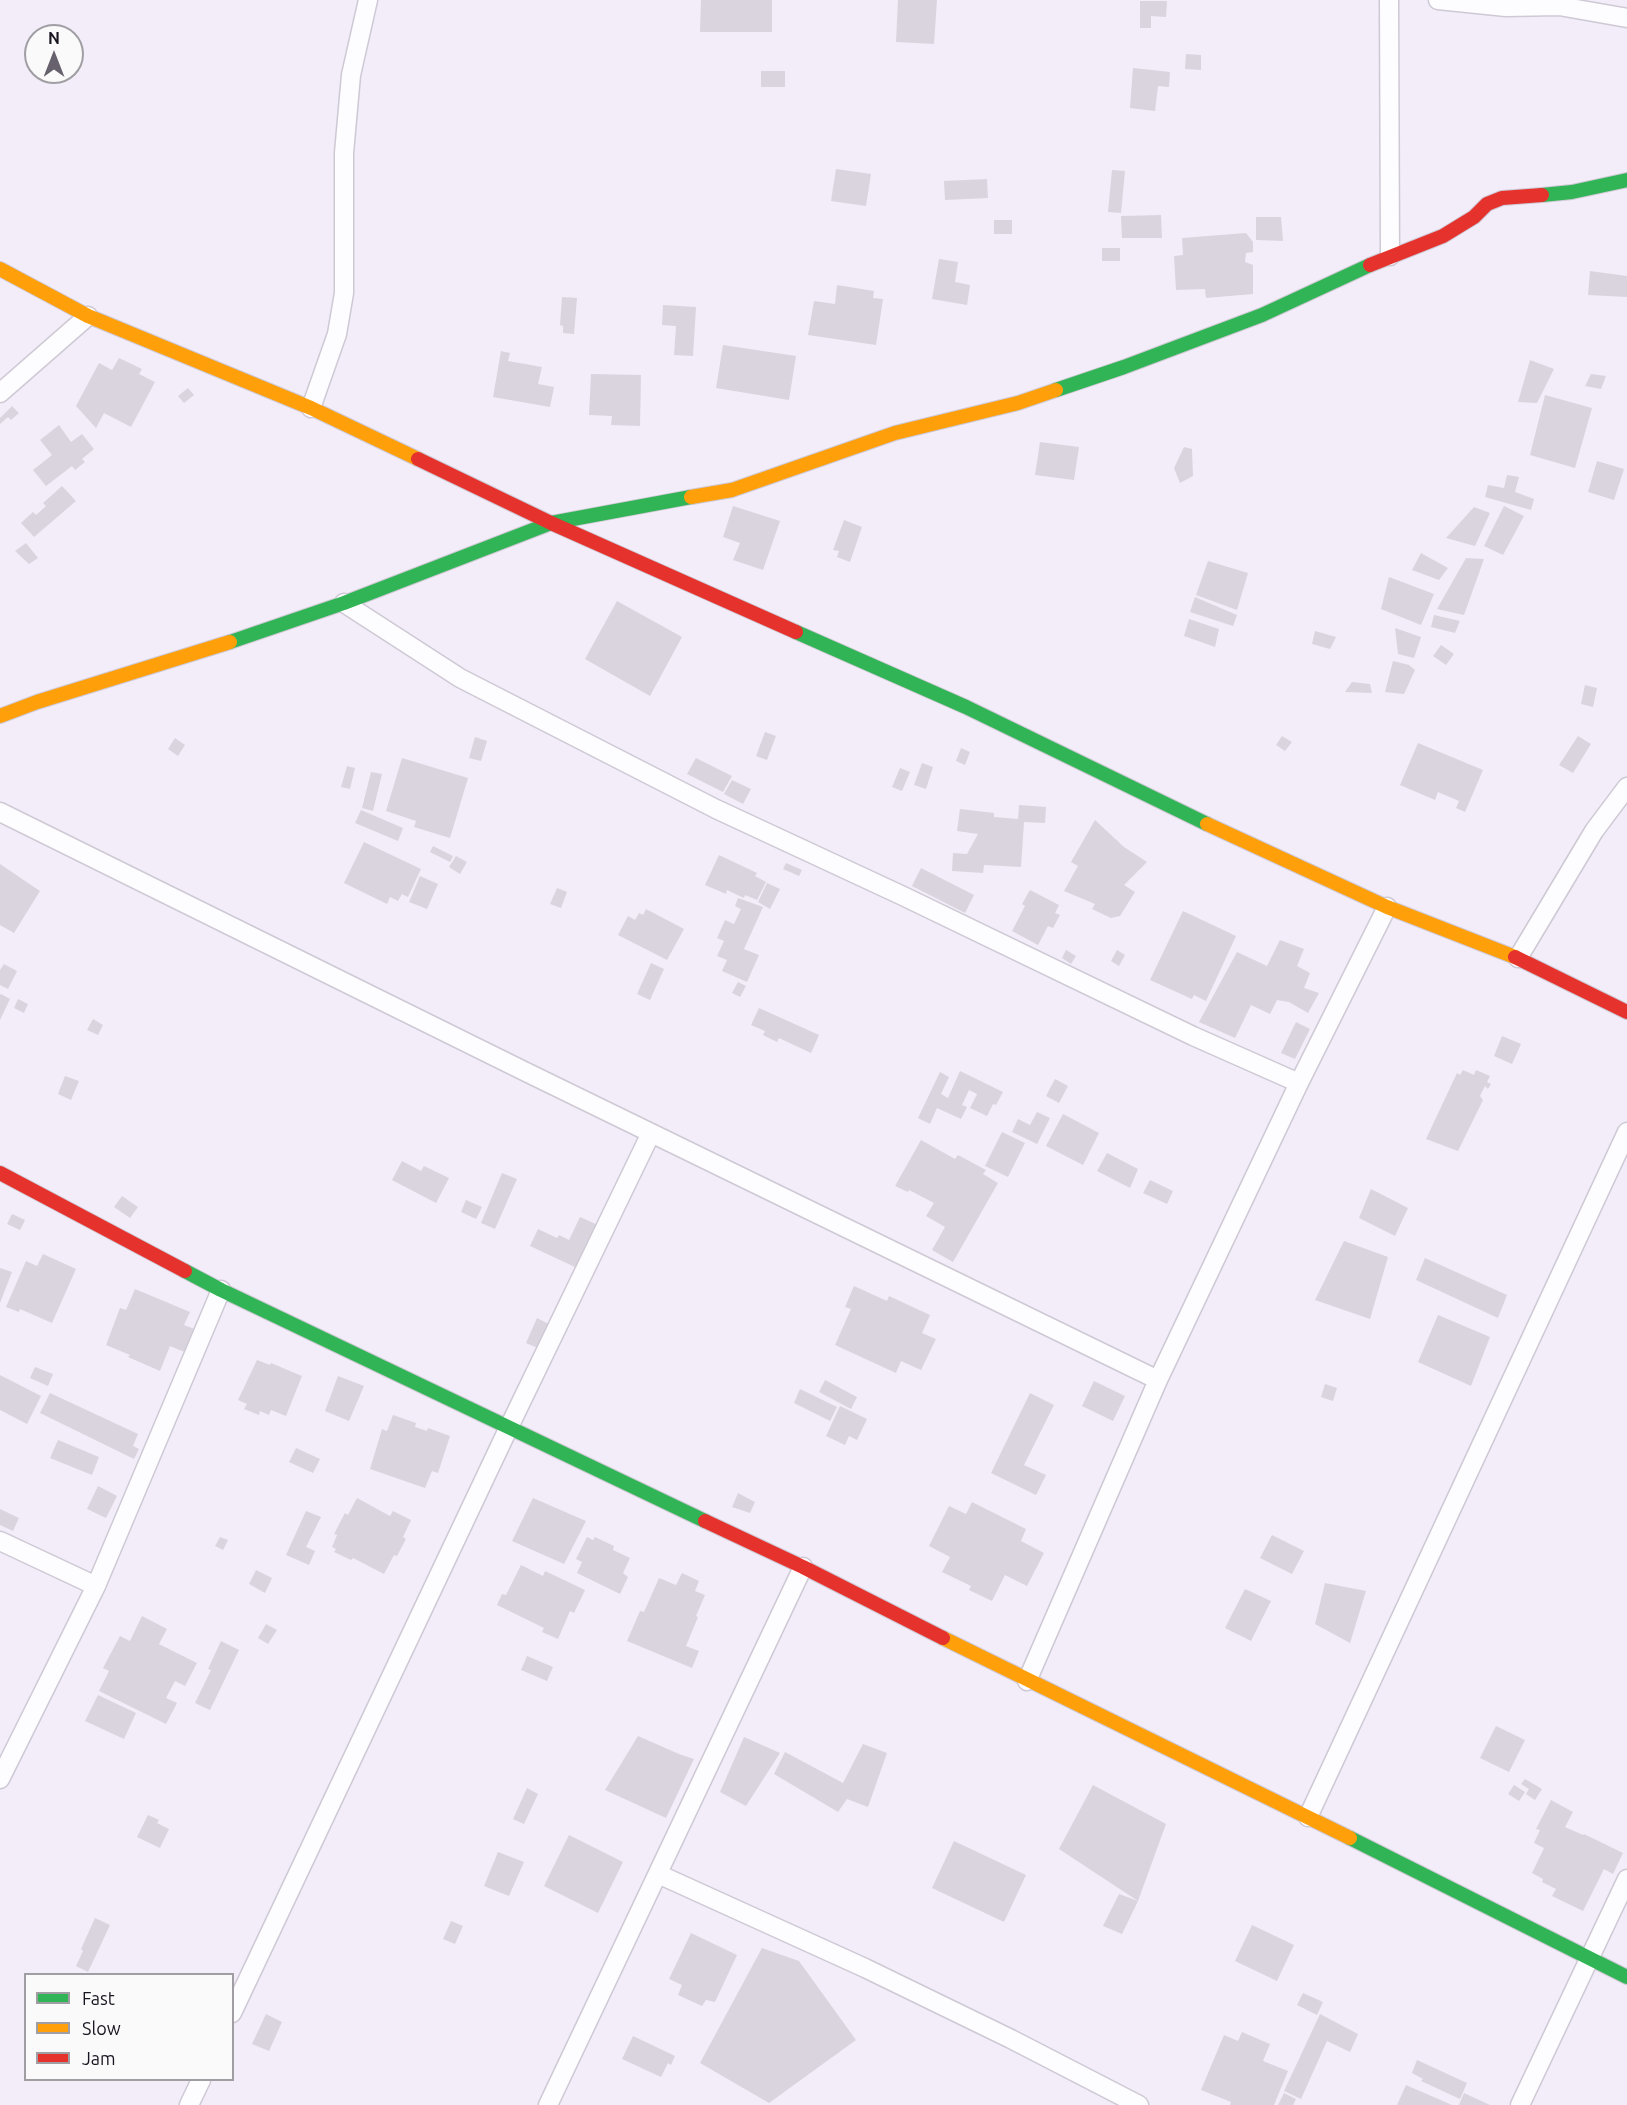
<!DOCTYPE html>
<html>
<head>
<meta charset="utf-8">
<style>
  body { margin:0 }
  #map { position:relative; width:1627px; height:2105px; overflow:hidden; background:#f2edf8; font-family:Ubuntu,sans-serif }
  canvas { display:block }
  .legend { position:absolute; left:24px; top:1973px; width:210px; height:108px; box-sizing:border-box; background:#fafafa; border:2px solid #a09ea3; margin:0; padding:8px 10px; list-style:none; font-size:18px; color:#1a1520 }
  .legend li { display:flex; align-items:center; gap:12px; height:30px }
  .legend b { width:30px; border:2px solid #a09ea3 }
  .north { position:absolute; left:24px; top:24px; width:60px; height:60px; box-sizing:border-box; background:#fafafa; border:2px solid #a09ea3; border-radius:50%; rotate:0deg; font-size:16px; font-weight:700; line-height:24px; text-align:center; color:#1a1520 }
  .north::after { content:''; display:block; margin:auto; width:21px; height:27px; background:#66616c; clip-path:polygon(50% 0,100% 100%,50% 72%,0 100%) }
</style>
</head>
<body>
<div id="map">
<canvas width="1627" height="2105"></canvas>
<ul class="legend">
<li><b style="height:8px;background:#30b455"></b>Fast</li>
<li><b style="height:8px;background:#ff9f0a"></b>Slow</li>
<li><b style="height:8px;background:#e5322d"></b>Jam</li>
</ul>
<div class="north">N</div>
</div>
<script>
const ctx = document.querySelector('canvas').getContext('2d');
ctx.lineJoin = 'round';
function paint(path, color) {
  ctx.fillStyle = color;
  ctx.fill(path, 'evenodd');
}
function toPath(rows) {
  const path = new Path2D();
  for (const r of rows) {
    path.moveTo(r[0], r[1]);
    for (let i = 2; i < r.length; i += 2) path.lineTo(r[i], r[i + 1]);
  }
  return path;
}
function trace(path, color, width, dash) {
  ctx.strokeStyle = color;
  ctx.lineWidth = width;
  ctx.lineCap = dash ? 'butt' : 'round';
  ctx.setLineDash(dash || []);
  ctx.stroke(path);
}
paint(toPath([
  [701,0,772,0,772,32,700,32],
  [898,0,937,0,934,44,896,42],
  [1140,1,1167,1,1166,17,1151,16,1151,28,1140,28],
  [1186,54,1201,55,1201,70,1185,69],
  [1133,68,1170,72,1169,87,1158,86,1155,111,1130,108],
  [761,71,785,71,785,87,761,87],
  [836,169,871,174,866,206,831,201],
  [1112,170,1125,171,1121,213,1108,212],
  [987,179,988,198,945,200,944,181],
  [1161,215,1162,238,1122,238,1121,216],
  [1256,217,1281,217,1283,241,1256,240],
  [994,220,1012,220,1012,234,994,234],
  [1246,233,1253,242,1253,252,1246,253,1245,262,1253,265,1253,294,1206,298,1205,289,1176,290,1174,256,1183,255,1182,238],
  [1102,248,1120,248,1120,261,1102,261],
  [939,259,958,262,955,282,970,285,967,305,932,299],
  [1590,271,1627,276,1627,297,1588,295],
  [837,285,874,291,873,298,883,299,876,345,808,335,814,301,835,304],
  [562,297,577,298,574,334,563,333,563,326,560,325],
  [663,305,696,307,693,356,674,355,676,326,662,325],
  [723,345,796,356,789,400,716,388],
  [501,351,510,353,508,361,542,367,538,384,554,387,550,407,493,397],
  [119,358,142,369,139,374,155,382,131,427,104,413,96,428,76,406,99,363,112,370],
  [1530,360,1554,369,1537,403,1518,402],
  [591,374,641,375,640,426,611,425,612,416,589,415],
  [1591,374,1606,376,1601,389,1585,386],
  [188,388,194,395,184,403,178,396],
  [1545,395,1592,408,1575,468,1530,455],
  [12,406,19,413,11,420,8,417,0,424,0,418],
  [59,425,71,442,82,434,94,449,82,459,85,462,75,470,72,466,46,486,33,470,52,455,40,440],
  [1040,442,1079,447,1074,480,1035,475],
  [1184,447,1192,449,1193,476,1180,483,1174,468],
  [1597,461,1624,469,1614,500,1588,492],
  [1507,475,1519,477,1515,492,1534,499,1531,510,1485,497,1488,485,1504,488],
  [62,486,76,501,34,537,21,523,33,512,36,515,46,506,43,503],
  [733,506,780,521,763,570,733,560,740,543,723,537],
  [1504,506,1524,516,1503,555,1484,546],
  [1474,507,1490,513,1475,546,1446,538],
  [844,520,862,527,850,562,837,557,839,551,833,550],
  [26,543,38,558,29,564,15,551],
  [1421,553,1448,568,1439,580,1412,570],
  [1466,558,1484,559,1464,615,1437,609],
  [1208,561,1248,573,1237,610,1196,595],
  [1389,577,1434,594,1421,625,1381,609],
  [1195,597,1237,615,1233,626,1190,612],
  [617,601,682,637,650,696,585,659],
  [1434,615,1460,621,1455,633,1431,627],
  [1189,619,1219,629,1215,647,1184,636],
  [1395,628,1421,637,1414,658,1398,654],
  [1315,631,1336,637,1330,649,1312,644],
  [1441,645,1454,654,1446,665,1433,656],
  [1393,661,1409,665,1415,670,1404,694,1385,692],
  [1352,682,1370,684,1372,693,1345,692],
  [1585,685,1597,688,1593,707,1581,704],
  [765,732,776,736,767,760,756,756],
  [1282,736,1292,742,1285,751,1276,745],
  [1578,736,1591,744,1573,773,1559,765],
  [475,737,487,741,481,761,469,758],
  [175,738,185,745,178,756,168,749],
  [1418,743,1483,770,1465,812,1456,808,1459,801,1438,792,1435,800,1400,785],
  [961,748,970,752,965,765,956,761],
  [402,758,468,778,450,838,414,827,416,821,386,811],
  [696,758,732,776,723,792,687,774],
  [922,763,933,767,926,789,914,785],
  [347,766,355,768,350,789,341,787],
  [900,768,910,772,902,791,892,787],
  [371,772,382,774,373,811,362,808],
  [732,780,751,789,743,804,724,794],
  [1019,805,1046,807,1045,823,1024,822,1021,867,984,865,983,873,952,871,953,853,967,854,978,834,957,831,960,809,994,813,994,817,1018,819],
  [361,810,403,828,398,841,355,823],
  [1095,820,1124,847,1147,862,1124,885,1135,892,1120,916,1111,918,1092,909,1095,904,1064,891,1078,866,1071,862],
  [364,842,421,869,408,897,402,894,398,901,390,897,387,904,344,883],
  [433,846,453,856,450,862,430,852],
  [719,855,757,873,755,876,766,882,757,900,745,895,744,898,727,890,726,894,705,885],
  [456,856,467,862,460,874,449,867],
  [786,863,802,870,799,876,783,869],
  [0,864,40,891,14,933,0,925],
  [921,868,974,895,965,913,912,886],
  [420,876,438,884,427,909,409,902],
  [767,883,780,889,770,909,758,902],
  [557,888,567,892,561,908,550,904],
  [1030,890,1059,905,1055,913,1060,915,1053,928,1048,926,1038,945,1012,931,1025,906,1022,904],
  [738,898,763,907,744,949,759,955,747,982,722,971,727,960,717,956,724,941,717,938,725,920,734,924,741,909,735,906],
  [646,909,684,929,667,960,618,935,628,916,635,920,639,913,643,915],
  [1183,911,1236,936,1206,1001,1194,995,1192,999,1150,980],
  [1280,940,1304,949,1297,966,1310,973,1304,988,1319,993,1308,1013,1289,1002,1277,1000,1270,1014,1251,1005,1235,1038,1199,1022,1237,952,1267,966],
  [1066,950,1076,956,1071,964,1062,958],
  [1117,950,1125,955,1119,966,1111,961],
  [651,963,664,969,650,1000,637,994],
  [4,964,17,971,8,989,0,985,0,970],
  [738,982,746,986,740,997,732,993],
  [1,994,10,999,0,1020,0,995],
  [18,999,28,1004,24,1013,14,1008],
  [759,1008,819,1035,811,1053,779,1038,777,1042,763,1035,765,1031,751,1025],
  [93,1019,103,1025,98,1035,87,1030],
  [1296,1022,1310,1029,1295,1059,1281,1053],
  [1502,1036,1521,1044,1512,1064,1494,1056],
  [1463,1070,1474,1075,1476,1070,1490,1076,1487,1082,1491,1084,1488,1089,1485,1086,1480,1096,1483,1100,1458,1151,1426,1139,1457,1073,1460,1075],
  [960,1071,1003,1092,996,1105,993,1104,987,1116,970,1108,977,1094,969,1090,962,1105,967,1107,961,1119,937,1108,930,1124,918,1118,940,1072,949,1077,941,1094,948,1098],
  [65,1076,79,1081,71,1100,58,1094],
  [1055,1079,1068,1086,1059,1103,1046,1096],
  [1037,1112,1050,1118,1037,1144,1012,1132,1018,1119,1030,1125],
  [1063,1114,1099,1133,1083,1165,1046,1146],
  [1002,1132,1025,1143,1008,1177,985,1166],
  [921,1140,955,1159,958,1155,986,1170,983,1174,998,1183,953,1262,932,1250,945,1227,926,1216,934,1203,909,1190,908,1192,895,1186],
  [1107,1153,1138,1169,1130,1188,1097,1171],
  [402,1161,421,1171,424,1166,449,1178,436,1203,392,1180],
  [502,1173,517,1179,495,1229,481,1223],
  [1150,1180,1173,1191,1167,1204,1143,1193],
  [1371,1189,1408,1208,1395,1236,1359,1218],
  [122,1196,138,1207,130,1218,114,1207],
  [466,1200,482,1207,476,1219,461,1212],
  [12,1214,25,1220,20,1230,7,1224],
  [580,1217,598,1225,577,1268,530,1246,538,1229,557,1238,559,1235,569,1240],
  [1344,1241,1388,1257,1370,1319,1315,1300],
  [43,1254,76,1269,52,1323,20,1309,19,1312,6,1307,26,1261,37,1266],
  [1425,1258,1507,1295,1498,1318,1416,1280],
  [0,1268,12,1272,0,1303],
  [854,1286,887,1301,889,1296,930,1315,922,1333,936,1339,921,1370,901,1361,896,1373,835,1345,851,1309,845,1307],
  [135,1289,190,1312,184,1325,197,1330,187,1353,170,1346,160,1371,128,1357,130,1355,106,1345,120,1308,126,1310],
  [1438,1315,1490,1337,1471,1386,1418,1362],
  [537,1318,549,1324,538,1348,526,1343],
  [257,1360,270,1365,271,1363,302,1376,286,1416,271,1410,269,1415,260,1411,259,1415,244,1409,247,1404,238,1400],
  [35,1367,53,1374,48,1386,30,1378],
  [0,1375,41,1396,27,1424,0,1410],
  [338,1376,364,1386,349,1421,325,1411],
  [825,1380,857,1397,851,1409,819,1392],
  [1094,1381,1125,1396,1113,1421,1082,1406],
  [1325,1384,1337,1388,1333,1401,1321,1397],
  [800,1389,837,1407,830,1421,794,1403],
  [50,1393,138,1434,133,1446,139,1449,134,1459,40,1413],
  [1030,1393,1054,1405,1024,1465,1046,1475,1036,1495,991,1473],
  [840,1406,867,1419,857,1440,849,1436,845,1445,826,1436],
  [393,1415,416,1423,415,1427,427,1431,428,1428,450,1436,438,1473,432,1471,425,1488,370,1469,382,1429,387,1431],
  [58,1440,99,1457,92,1475,50,1458],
  [296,1448,320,1459,313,1473,289,1462],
  [98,1486,117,1496,106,1518,87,1509],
  [738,1493,755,1502,750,1513,732,1507],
  [357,1498,390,1516,393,1511,411,1520,403,1537,406,1539,397,1556,394,1555,384,1574,353,1558,351,1560,334,1552,336,1549,332,1547,337,1535,334,1534,345,1513,348,1515],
  [533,1498,586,1521,564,1564,512,1541],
  [972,1502,1026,1529,1021,1541,1044,1553,1027,1586,1005,1575,992,1601,969,1590,971,1586,942,1572,950,1557,929,1546,949,1506,966,1514],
  [0,1509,19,1518,13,1531,0,1525],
  [306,1511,321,1517,306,1547,315,1551,309,1565,286,1555],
  [1272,1535,1304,1551,1292,1574,1260,1558],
  [220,1537,228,1540,223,1550,215,1546],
  [587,1537,593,1540,595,1537,614,1546,613,1550,630,1558,623,1573,628,1577,620,1594,577,1573,582,1562,576,1559],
  [521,1565,543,1576,545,1571,585,1590,574,1613,570,1611,558,1639,542,1632,544,1628,497,1605,502,1594,506,1595],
  [256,1570,272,1578,265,1593,249,1584],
  [682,1573,699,1581,695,1591,705,1595,696,1616,698,1617,686,1646,699,1651,692,1668,627,1641,640,1611,644,1612,659,1578,676,1585],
  [1325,1583,1366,1591,1350,1643,1315,1624],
  [1245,1589,1271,1601,1251,1641,1225,1628],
  [142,1616,167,1629,159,1644,197,1663,185,1686,175,1681,166,1698,177,1703,166,1724,99,1691,109,1671,103,1668,120,1636,130,1641],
  [266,1624,277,1630,268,1644,258,1638],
  [221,1641,239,1650,210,1710,195,1703,211,1670,208,1669],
  [527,1656,553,1667,547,1681,521,1670],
  [98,1695,136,1713,124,1739,85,1721],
  [1496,1726,1525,1740,1509,1772,1480,1758],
  [638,1736,679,1754,694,1759,666,1818,605,1790],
  [744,1737,780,1753,746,1806,720,1792],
  [863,1744,887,1753,868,1807,847,1799,838,1812,774,1774,785,1752,843,1783],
  [1525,1779,1542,1789,1535,1800,1526,1794,1529,1789,1521,1784],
  [1093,1785,1166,1824,1138,1901,1122,1934,1103,1926,1119,1894,1138,1901,1059,1849],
  [1514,1785,1525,1792,1519,1801,1508,1794],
  [527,1788,538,1794,524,1824,513,1819],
  [1551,1800,1573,1812,1565,1827,1583,1835,1584,1834,1623,1853,1613,1874,1604,1869,1583,1911,1552,1896,1556,1889,1542,1882,1543,1879,1532,1873,1544,1848,1534,1843,1540,1830,1536,1829],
  [148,1815,159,1820,157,1823,169,1829,160,1848,137,1837],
  [569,1835,623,1862,598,1913,544,1886],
  [954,1841,1026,1875,1004,1922,932,1888],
  [498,1852,524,1862,509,1896,484,1886],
  [95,1918,110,1925,88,1972,76,1966,83,1951,81,1949],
  [451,1921,463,1926,455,1944,443,1939],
  [1252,1925,1294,1945,1277,1981,1235,1961],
  [691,1933,737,1955,715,2002,706,2000,702,2006,678,1995,682,1985,669,1979],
  [762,1948,799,1961,856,2040,769,2103,700,2063],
  [1303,1993,1323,2002,1317,2015,1297,2005],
  [266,2014,282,2022,269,2051,252,2044],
  [1320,2014,1358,2034,1350,2052,1327,2041,1301,2099,1284,2091],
  [1242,2032,1270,2044,1263,2061,1288,2071,1274,2105,1230,2105,1231,2102,1201,2090,1224,2035,1238,2041],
  [633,2036,675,2056,671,2065,668,2063,661,2077,622,2059],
  [1417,2060,1467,2083,1460,2099,1421,2081,1423,2079,1412,2073],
  [1406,2085,1452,2105,1397,2105],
  [1284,2093,1296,2099,1293,2105,1278,2105],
  [1464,2093,1490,2105,1459,2105]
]), '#dad4df');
const street = toPath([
  [1389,0,1390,256],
  [1438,0,1506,7,1559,6,1627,18],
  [0,393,88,316],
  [311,408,337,334,344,293,344,153,351,75,368,0],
  [344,603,460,678,716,809,903,896,1193,1036,1299,1083],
  [0,812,528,1073,1158,1380],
  [1518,958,1594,831,1627,787],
  [0,1541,96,1586],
  [1027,1681,1158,1380,1299,1083,1387,907],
  [0,1779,96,1586,221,1290],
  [1308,1817,1627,1132],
  [658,1874,865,1968,1011,2039,1139,2105],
  [232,2013,509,1427,651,1133],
  [189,2105,201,2080],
  [548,2105,803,1567],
  [1520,2105,1627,1879]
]);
const fast = toPath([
  [1542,195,1572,192,1627,180],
  [1056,390,1124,367,1262,315,1370,265],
  [796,632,966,707,1207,824],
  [230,642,344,603,551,523,691,497],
  [185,1271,221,1290,705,1521],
  [1350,1838,1627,1977]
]);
const slow = toPath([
  [0,269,88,316,311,408,418,459],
  [691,497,732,490,895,433,1018,403,1056,390],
  [0,716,37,702,230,642],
  [1207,824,1387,907,1515,957],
  [943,1638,1350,1838]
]);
const jam = toPath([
  [1370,265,1443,236,1474,217,1487,204,1502,198,1542,195],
  [418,459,551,523,796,632],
  [1515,957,1627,1012],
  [0,1173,185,1271],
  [705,1521,803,1567,943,1638]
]);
trace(street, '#cec9d4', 21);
trace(fast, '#cec9d4', 16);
trace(slow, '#cec9d4', 16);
trace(jam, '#cec9d4', 16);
trace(street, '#fdfcfe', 18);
trace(fast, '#30b455', 14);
trace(slow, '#ff9f0a', 14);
trace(jam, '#e5322d', 14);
</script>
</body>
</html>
